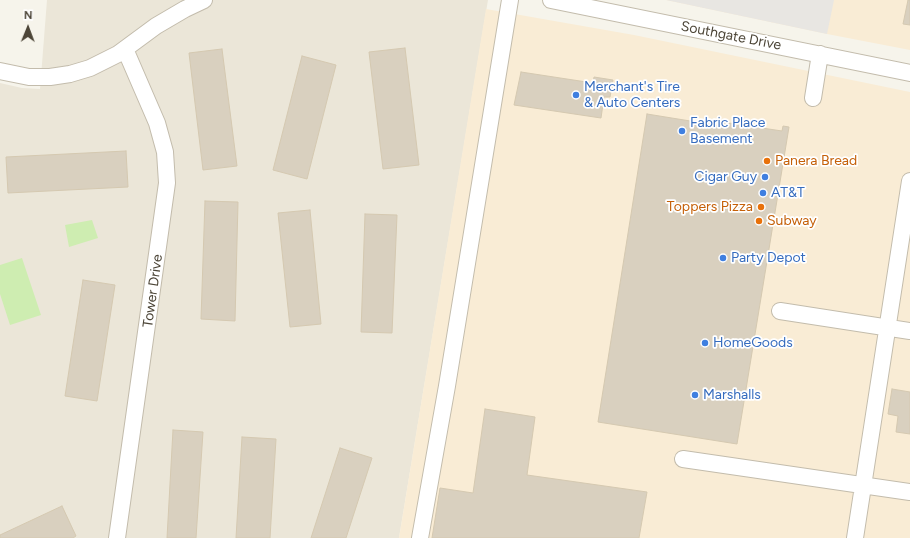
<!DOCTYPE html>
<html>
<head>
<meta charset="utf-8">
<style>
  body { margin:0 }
  #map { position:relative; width:910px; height:538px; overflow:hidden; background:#f6f4eb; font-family:Figtree,sans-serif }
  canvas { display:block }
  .north { position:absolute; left:8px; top:8px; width:40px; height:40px; -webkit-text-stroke:3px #fff; paint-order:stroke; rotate:1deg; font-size:11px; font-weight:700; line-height:16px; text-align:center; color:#4c4537 }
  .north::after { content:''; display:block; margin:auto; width:14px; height:18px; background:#4c4537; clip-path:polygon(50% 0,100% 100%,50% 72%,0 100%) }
</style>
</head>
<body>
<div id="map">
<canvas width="910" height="538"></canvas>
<div class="north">N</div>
</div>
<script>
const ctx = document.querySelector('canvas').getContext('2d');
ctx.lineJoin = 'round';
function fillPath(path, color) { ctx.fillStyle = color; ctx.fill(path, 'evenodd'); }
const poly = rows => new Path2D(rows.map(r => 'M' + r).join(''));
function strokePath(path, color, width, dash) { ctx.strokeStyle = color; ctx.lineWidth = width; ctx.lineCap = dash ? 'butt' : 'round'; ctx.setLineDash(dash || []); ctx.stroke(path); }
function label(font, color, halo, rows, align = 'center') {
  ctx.font = font + ' Figtree,sans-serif'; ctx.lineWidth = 3.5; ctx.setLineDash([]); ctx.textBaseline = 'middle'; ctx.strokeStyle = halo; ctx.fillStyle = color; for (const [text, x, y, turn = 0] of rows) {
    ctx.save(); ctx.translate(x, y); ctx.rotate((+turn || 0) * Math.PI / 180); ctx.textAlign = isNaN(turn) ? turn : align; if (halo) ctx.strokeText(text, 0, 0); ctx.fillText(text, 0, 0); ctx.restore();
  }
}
fillPath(poly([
  [47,0,488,0,399,538,0,538,0,83,22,88,40,89]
]), '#ebe6d8');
fillPath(poly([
  [666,0,910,0,910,50,827,34],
  [486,9,634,35,910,92,910,538,399,538]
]), '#f9ecd5');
fillPath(poly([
  [92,220,98,238,69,247,65,225],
  [22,258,41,315,10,325,0,294,0,265]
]), '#ceedb1');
fillPath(poly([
  [666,0,834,0,827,34]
]), '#e8e6e2');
const building = poly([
  [908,0,910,0,910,25,903,24,908,0],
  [405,48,419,165,383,169,369,52,405,48],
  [222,49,237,166,203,170,189,53,222,49],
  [302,56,336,65,307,179,273,170,302,56],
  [521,72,593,83,594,77,613,80,610,97,604,97,601,118,514,105,521,72],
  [647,114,721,126,722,122,782,131,783,126,789,127,737,444,598,422,647,114],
  [126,151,128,187,8,193,6,157,126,151],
  [205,201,238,202,235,321,201,319,205,201],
  [310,210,321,324,290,327,278,213,310,210],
  [365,214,397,215,392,333,361,332,365,214],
  [83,280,115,285,97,401,65,396,83,280],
  [892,389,910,392,910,434,896,432,898,416,888,414,892,389],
  [485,409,535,417,527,475,647,492,639,538,432,538,440,488,473,493,485,409],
  [173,430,203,432,196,538,167,538,173,430],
  [242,437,276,439,270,538,236,538,242,437],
  [340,448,372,458,346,538,311,538,340,448],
  [62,506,76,536,73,538,0,538,0,535,62,506]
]);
fillPath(building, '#d9d0bf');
strokePath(building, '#d5c9b1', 1);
const minor = poly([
  [551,0,910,73],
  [0,71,29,77,50,77,70,74,90,68,118,54,156,26,185,9,204,0],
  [813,98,820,54],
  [780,311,910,331],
  [683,459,910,492],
  [117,538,167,183,165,152,157,123,125,49],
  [420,538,447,386,510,0],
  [855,538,910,181]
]);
strokePath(minor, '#c3bcac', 18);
strokePath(minor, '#fff', 16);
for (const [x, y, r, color] of [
  [576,95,4,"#3f7fe0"],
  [682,131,4,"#3f7fe0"],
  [767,161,4,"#e8710a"],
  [765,177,4,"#3f7fe0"],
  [763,193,4,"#3f7fe0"],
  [761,207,4,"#e8710a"],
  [759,221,4,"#e8710a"],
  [723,258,4,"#3f7fe0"],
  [705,343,4,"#3f7fe0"],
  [695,395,4,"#3f7fe0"]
]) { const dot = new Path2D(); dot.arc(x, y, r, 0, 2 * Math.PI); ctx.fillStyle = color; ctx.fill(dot); strokePath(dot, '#fff', 1.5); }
label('14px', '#4c4537', '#fff', [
  ["Southgate Drive",731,36,11],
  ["Tower Drive",153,291,-82]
]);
label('14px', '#366cbe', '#fff', [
  ["Merchant's Tire",584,87],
  ["& Auto Centers",584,103],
  ["Fabric Place",690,123],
  ["Basement",690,139],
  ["Cigar Guy",757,177,"right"],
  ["AT&T",771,193],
  ["Party Depot",731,258],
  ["HomeGoods",713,343],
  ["Marshalls",703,395]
], 'left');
label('14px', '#c56008', '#fff', [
  ["Panera Bread",775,161],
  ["Toppers Pizza",753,207,"right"],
  ["Subway",767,221]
], 'left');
</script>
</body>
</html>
